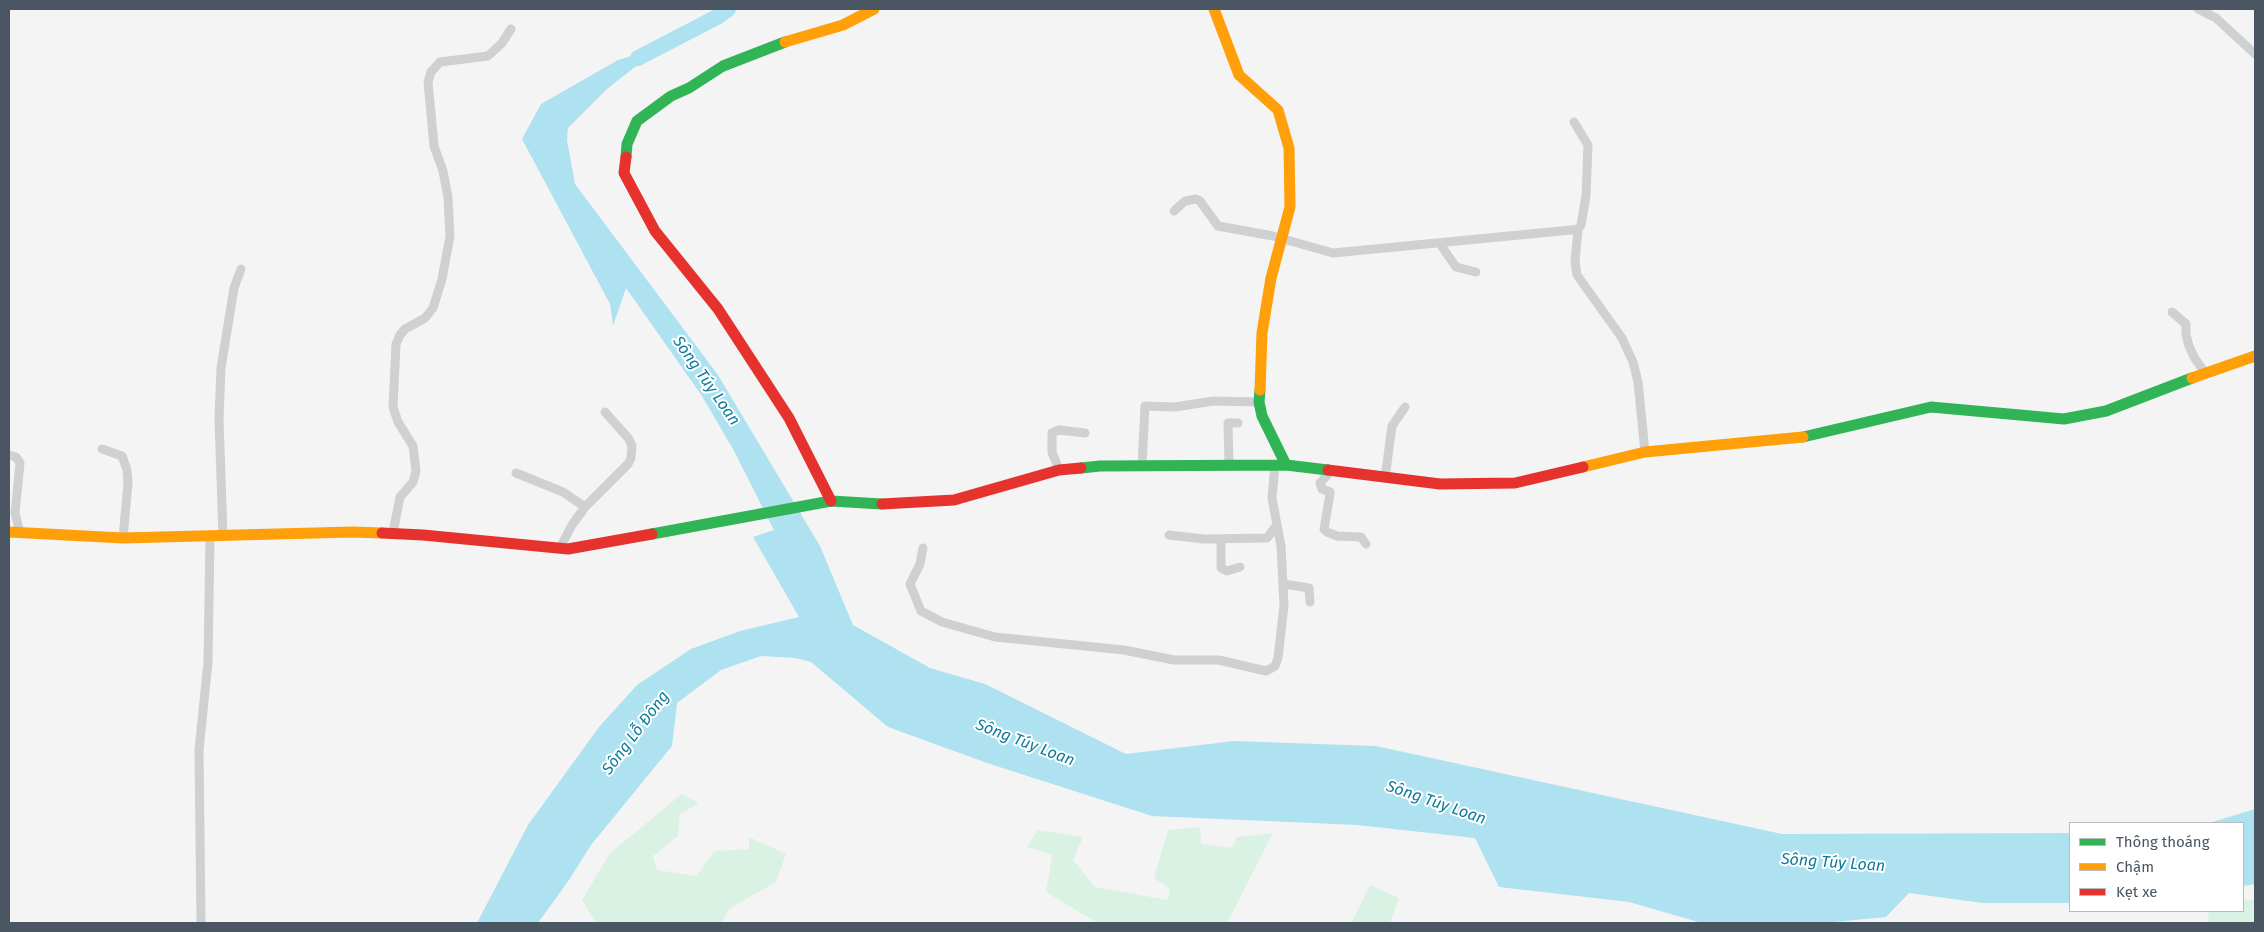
<!DOCTYPE html>
<html>
<head>
<meta charset="utf-8">
<style>
  body { margin:0 }
  #map { position:relative; width:2264px; height:932px; overflow:hidden; background:#f4f4f4; font-family:"Fira Sans",sans-serif }
  canvas { display:block }
  .frame { position:absolute; inset:0; border:10px solid #4a5661; pointer-events:none }
  .legend { position:absolute; left:2069px; top:822px; width:175px; height:90px; box-sizing:border-box; background:#fff; border:1px solid #b7bbc0; margin:0; padding:6px 9px; list-style:none; font-size:15px; color:#4a5661 }
  .legend li { display:flex; align-items:center; gap:10px; height:25px }
  .legend b { width:25px; border:1px solid #b7bbc0 }
</style>
</head>
<body>
<div id="map">
<canvas width="2264" height="932"></canvas>
<div class="frame"></div>
<ul class="legend">
<li><b style="height:6px;background:#30b455"></b>Thông thoáng</li>
<li><b style="height:6px;background:#ff9f0a"></b>Chậm</li>
<li><b style="height:6px;background:#e5322d"></b>Kẹt xe</li>
</ul>
</div>
<script>
const ctx = document.querySelector('canvas').getContext('2d');
ctx.lineJoin = 'round';
function fillPath(path, color) { ctx.fillStyle = color; ctx.fill(path, 'evenodd'); }
const poly = rows => new Path2D(rows.map(r => 'M' + r).join(''));
function strokePath(path, color, width, dash) { ctx.strokeStyle = color; ctx.lineWidth = width; ctx.lineCap = dash ? 'butt' : 'round'; ctx.setLineDash(dash || []); ctx.stroke(path); }
function label(font, color, halo, rows, align = 'center') {
  ctx.font = font + ' "Fira Sans",sans-serif'; ctx.lineWidth = 4; ctx.setLineDash([]); ctx.textBaseline = 'middle'; ctx.strokeStyle = halo; ctx.fillStyle = color; for (const [text, x, y, turn = 0] of rows) {
    ctx.save(); ctx.translate(x, y); ctx.rotate((+turn || 0) * Math.PI / 180); ctx.textAlign = isNaN(turn) ? turn : align; if (halo) ctx.strokeText(text, 0, 0); ctx.fillText(text, 0, 0); ctx.restore();
  }
}
fillPath(poly([
  [682,794,699,803,680,814,678,836,653,856,657,870,697,876,714,851,749,849,749,837,786,854,776,882,729,909,721,923,596,923,582,900,610,853],
  [1200,827,1201,844,1232,848,1237,837,1273,833,1228,921,1231,923,1098,923,1046,892,1052,855,1027,847,1038,830,1083,837,1073,860,1095,887,1168,900,1170,889,1154,878,1168,830],
  [1370,885,1399,898,1390,923,1352,922],
  [2255,899,2255,923,2209,923,2208,911,2243,911,2243,901]
]), '#d9f2e3');
fillPath(poly([
  [659,48,607,89,568,128,567,140,575,184,718,375,820,546,853,625,930,668,985,684,1126,754,1234,741,1376,746,1782,834,2070,833,2070,903,1983,903,1909,893,1886,917,1823,923,1702,923,1629,902,1499,887,1475,838,1357,825,1152,816,987,763,888,727,811,662,795,658,761,656,721,670,677,703,672,746,591,845,569,880,538,923,477,923,528,825,599,727,637,685,691,649,740,631,799,617,753,537,774,530,734,451,702,396,626,288,613,326,610,304,522,139,541,104,618,60],
  [2255,809,2255,884,2243,886,2243,823,2209,823]
]), '#aee2f0');
strokePath(poly([
  [638,58,717,17,728,9]
]), '#aee2f0', 16);
strokePath(poly([
  [2198,9,2216,18,2255,54],
  [1174,211,1185,201,1196,199,1200,201,1218,226,1273,236,1333,253,1571,230,1578,229,1581,225,1586,196,1588,145,1574,122],
  [1578,229,1575,262,1577,275,1622,338,1633,362,1638,382,1645,452],
  [1440,244,1456,267,1476,272],
  [2172,312,2186,324,2186,335,2189,346,2194,357,2205,373],
  [102,449,122,456,127,470,128,483,123,538],
  [9,455,16,457,20,463,15,513,20,533],
  [1142,466,1145,406,1175,407,1213,401,1259,402],
  [1229,466,1228,423,1238,423],
  [1059,470,1052,452,1052,433,1059,430,1085,433],
  [1331,471,1320,483,1322,489,1330,492,1330,494,1324,529,1327,532,1337,536,1361,537,1366,544],
  [516,473,563,492,585,507],
  [1385,478,1392,426,1405,407],
  [393,533,400,497,413,482,416,471,413,446,398,422,393,407,396,344,400,335,405,329,425,318,433,308,442,279,450,236,448,197,443,171,434,146,428,82,431,72,440,62,488,56,502,43,511,29],
  [1169,535,1204,539,1267,538,1276,526],
  [223,536,219,419,221,368,234,288,241,269],
  [1221,539,1221,568,1227,571,1240,567],
  [560,548,572,525,585,507,628,464,631,458,632,446,629,439,605,412],
  [923,548,920,564,910,584,921,611,942,622,995,637,1124,650,1174,660,1219,660,1266,671,1275,666,1278,658,1284,605,1281,546,1272,498,1275,465],
  [1284,584,1309,588,1310,602],
  [201,923,199,750,208,662,210,537]
]), '#ced0d2', 9);
strokePath(poly([
  [626,157,627,144,637,121,671,96,689,88,723,66,785,42],
  [1260,390,1259,402,1262,416,1286,465],
  [1803,437,1931,407,2064,419,2106,411,2192,378],
  [1081,468,1100,466,1286,465,1328,470],
  [652,534,831,501,882,504]
]), '#30b455', 11);
strokePath(poly([
  [1214,9,1239,75,1278,110,1289,148,1290,207,1271,278,1262,333,1260,390],
  [785,42,843,25,874,9],
  [2192,378,2255,356],
  [1583,467,1645,452,1803,437],
  [9,532,123,538,353,532,382,533]
]), '#ff9f0a', 11);
strokePath(poly([
  [626,157,624,173,655,231,718,309,789,418,831,501],
  [1328,470,1440,484,1515,483,1583,467],
  [882,504,954,500,1059,470,1081,468],
  [382,533,423,535,568,549,652,534]
]), '#e5322d', 11);
label('italic 16px', '#0c7c9b', '#fff', [
  ["Sông Túy Loan",706,381,55],
  ["Sông Lỗ Đông",636,733,-53],
  ["Sông Túy Loan",1025,743,21],
  ["Sông Túy Loan",1436,803,19],
  ["Sông Túy Loan",1833,863,4]
]);
</script>
</body>
</html>
